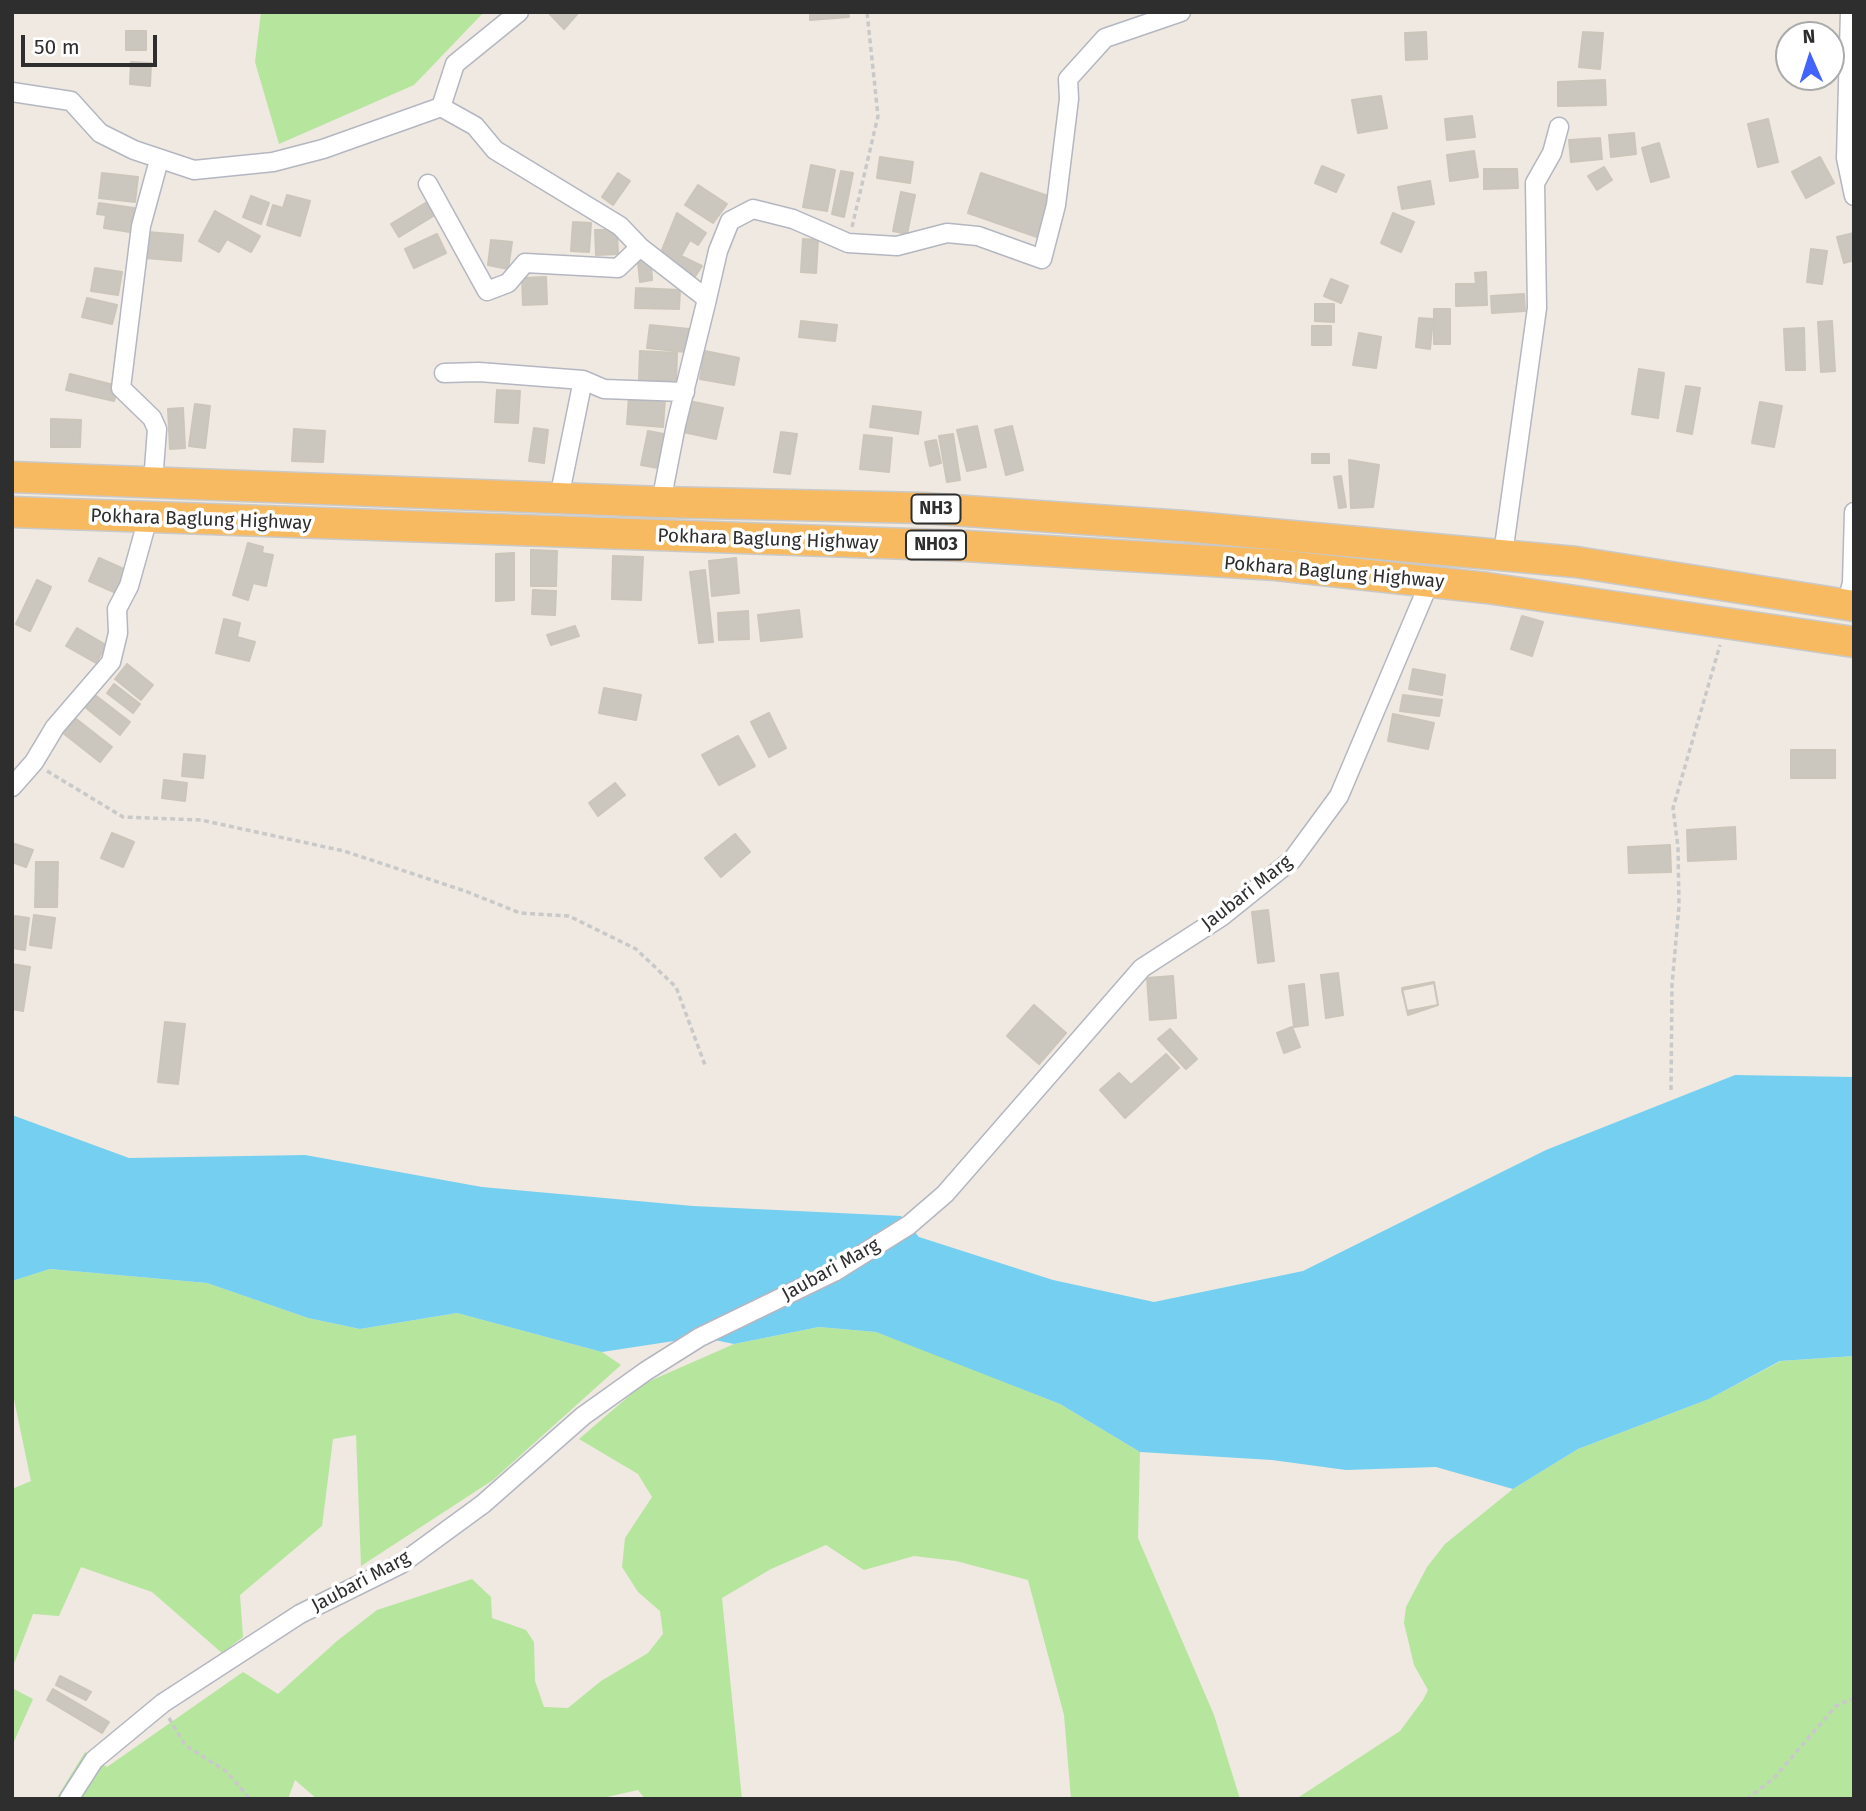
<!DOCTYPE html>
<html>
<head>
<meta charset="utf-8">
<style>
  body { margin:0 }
  #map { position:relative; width:1866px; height:1811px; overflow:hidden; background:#efe9e1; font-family:"Fira Sans",sans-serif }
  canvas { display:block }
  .frame { position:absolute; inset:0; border:14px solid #2e2e2e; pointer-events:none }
  .north { position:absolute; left:1775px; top:21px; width:70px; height:70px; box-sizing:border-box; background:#fff; border:2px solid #ababab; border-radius:50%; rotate:357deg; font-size:19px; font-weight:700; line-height:28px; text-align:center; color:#2e2e2e }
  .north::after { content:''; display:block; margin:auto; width:24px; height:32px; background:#4264fb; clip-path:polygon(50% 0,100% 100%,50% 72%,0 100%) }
  .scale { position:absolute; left:21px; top:35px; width:136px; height:32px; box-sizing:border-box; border:4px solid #2e2e2e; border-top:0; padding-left:9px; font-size:21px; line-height:24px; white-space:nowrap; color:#2e2e2e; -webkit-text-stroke:5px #fff; paint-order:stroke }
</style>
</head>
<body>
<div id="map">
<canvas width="1866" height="1811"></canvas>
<div class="frame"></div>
<div class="north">N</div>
<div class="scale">50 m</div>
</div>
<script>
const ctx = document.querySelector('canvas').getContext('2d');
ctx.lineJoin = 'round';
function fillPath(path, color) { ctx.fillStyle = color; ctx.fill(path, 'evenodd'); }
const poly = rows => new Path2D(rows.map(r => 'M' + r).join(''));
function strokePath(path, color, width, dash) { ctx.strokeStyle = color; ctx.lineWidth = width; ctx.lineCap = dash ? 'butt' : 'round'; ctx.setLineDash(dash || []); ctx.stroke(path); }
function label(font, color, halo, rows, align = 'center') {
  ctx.font = font + ' "Fira Sans",sans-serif'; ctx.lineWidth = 7; ctx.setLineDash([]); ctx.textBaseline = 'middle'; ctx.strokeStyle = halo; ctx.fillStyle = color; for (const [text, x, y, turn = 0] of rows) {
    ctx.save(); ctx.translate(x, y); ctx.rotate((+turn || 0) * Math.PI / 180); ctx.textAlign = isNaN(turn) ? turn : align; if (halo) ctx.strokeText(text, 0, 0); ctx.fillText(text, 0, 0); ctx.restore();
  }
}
fillPath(poly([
  [261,12,484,12,414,85,279,144,255,62],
  [50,1269,207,1283,308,1318,360,1329,457,1313,602,1352,621,1365,493,1480,361,1566,356,1435,333,1439,322,1526,240,1595,243,1637,222,1653,152,1592,81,1567,59,1616,33,1614,12,1669,12,1489,31,1481,12,1390,12,1281],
  [819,1327,876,1332,932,1353,1060,1404,1140,1452,1138,1538,1214,1715,1240,1799,1071,1799,1064,1715,1028,1580,956,1561,914,1556,864,1570,826,1545,771,1569,722,1598,742,1799,645,1799,638,1790,598,1799,317,1799,295,1780,288,1799,56,1799,85,1752,107,1767,243,1672,278,1694,337,1641,377,1610,472,1579,491,1597,492,1618,526,1630,534,1642,535,1681,544,1707,568,1708,601,1681,648,1653,663,1634,660,1611,638,1592,622,1567,625,1538,652,1497,638,1474,579,1439,643,1384,734,1344],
  [1854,1356,1854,1799,1296,1799,1400,1731,1423,1700,1428,1690,1414,1665,1404,1623,1406,1607,1427,1567,1445,1544,1513,1489,1578,1449,1709,1399,1781,1361],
  [12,1688,33,1699,12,1746]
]), '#b6e59e');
fillPath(poly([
  [1735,1075,1854,1077,1854,1356,1780,1361,1709,1399,1578,1449,1513,1489,1436,1467,1346,1470,1272,1460,1140,1452,1060,1404,876,1332,819,1327,734,1344,700,1337,602,1352,457,1313,360,1329,308,1318,207,1283,50,1269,12,1281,12,1115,129,1158,305,1155,482,1187,693,1206,901,1216,919,1237,1053,1280,1154,1302,1303,1271,1546,1150]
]), '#75cff0');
const building = poly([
  [548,12,579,12,564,29,548,12],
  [810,12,848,12,849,17,810,20,810,12],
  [126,31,146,31,146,50,126,50,126,31],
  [1426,32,1427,59,1406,60,1405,33,1426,32],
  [1583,32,1603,33,1600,69,1579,67,1583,32],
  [131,62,151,63,150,86,130,84,131,62],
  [1605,80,1606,105,1558,106,1558,82,1605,80],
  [1381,96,1387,128,1358,133,1352,100,1381,96],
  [1472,116,1475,137,1447,140,1445,119,1472,116],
  [1768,119,1778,162,1758,167,1748,124,1768,119],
  [1634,133,1636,154,1611,157,1609,135,1634,133],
  [1600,138,1602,159,1571,162,1569,140,1600,138],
  [1659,143,1669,177,1651,182,1642,148,1659,143],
  [1474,151,1478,177,1450,181,1447,155,1474,151],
  [880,157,913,162,910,183,877,178,880,157],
  [1820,157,1834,183,1806,198,1792,172,1820,157],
  [811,165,835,170,827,211,803,207,811,165],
  [1322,166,1344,175,1336,192,1315,183,1322,166],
  [1604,167,1612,180,1597,190,1588,176,1604,167],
  [1484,169,1517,169,1518,188,1484,189,1484,169],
  [841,171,853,173,844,217,832,214,841,171],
  [102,173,138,177,135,202,99,198,102,173],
  [618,173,630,181,613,205,602,197,618,173],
  [981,173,1051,197,1037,237,968,213,981,173],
  [1430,181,1434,204,1402,209,1398,187,1430,181],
  [698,185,727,204,713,223,685,205,698,185],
  [901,192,915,195,907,234,893,231,901,192],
  [287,195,310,201,300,236,267,225,273,205,283,208,287,195],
  [251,196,269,203,261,224,243,217,251,196],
  [427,202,435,215,399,237,391,224,427,202],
  [99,203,134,208,130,232,104,228,106,215,97,214,99,203],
  [215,211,260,236,251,252,227,239,219,252,199,241,215,211],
  [677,213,706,233,698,245,690,240,681,256,702,266,694,278,660,255,677,213],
  [1393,213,1414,222,1401,252,1381,243,1393,213],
  [573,222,591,223,589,252,571,251,573,222],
  [595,230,617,230,618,254,596,255,595,230],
  [148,232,183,235,181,261,146,258,148,232],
  [1854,233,1854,260,1844,263,1837,237,1854,233],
  [437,234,446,253,414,268,405,249,437,234],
  [803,239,818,240,816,273,801,272,803,239],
  [491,240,512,242,508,269,488,265,491,240],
  [1811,249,1827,251,1822,284,1807,282,1811,249],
  [651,260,652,280,640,282,638,262,651,260],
  [95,268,122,272,118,295,91,291,95,268],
  [1486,272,1487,305,1456,306,1456,284,1476,284,1475,273,1486,272],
  [546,277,547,304,523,305,522,278,546,277],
  [1331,279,1348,286,1341,303,1324,296,1331,279],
  [636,288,680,290,679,309,635,308,636,288],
  [1524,294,1525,311,1492,313,1491,296,1524,294],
  [87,298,117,305,112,324,82,317,87,298],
  [1315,304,1334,304,1334,322,1315,321,1315,304],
  [1434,309,1450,309,1450,344,1434,344,1434,309],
  [1419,318,1433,319,1430,349,1416,347,1419,318],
  [801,321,837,325,835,341,799,337,801,321],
  [1832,321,1835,371,1821,372,1818,322,1832,321],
  [650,325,689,329,686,352,647,348,650,325],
  [1312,326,1331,326,1331,345,1312,345,1312,326],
  [1804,328,1805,370,1786,370,1784,329,1804,328],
  [1359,333,1381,337,1376,368,1353,365,1359,333],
  [640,351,677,353,676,382,639,380,640,351],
  [705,351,739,358,734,385,700,379,705,351],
  [1639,369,1664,373,1658,418,1632,414,1639,369],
  [70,374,118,386,114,401,66,390,70,374],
  [1686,386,1700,388,1692,434,1677,431,1686,386],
  [497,390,520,391,518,423,495,422,497,390],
  [629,396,665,399,663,427,627,424,629,396],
  [689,401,723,408,716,439,683,432,689,401],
  [1760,402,1782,406,1774,447,1752,443,1760,402],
  [195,404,210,406,205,448,189,446,195,404],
  [873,406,921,412,918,434,870,427,873,406],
  [183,408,185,448,170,449,168,409,183,408],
  [51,419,81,420,80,447,51,447,51,419],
  [977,426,986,467,967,471,957,430,977,426],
  [1012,426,1023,470,1006,475,995,430,1012,426],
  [534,428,548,430,544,463,529,461,534,428],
  [294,429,325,431,323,462,292,461,294,429],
  [648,431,664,434,658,468,641,465,648,431],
  [781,432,797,434,790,474,774,472,781,432],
  [953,434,960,480,947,482,939,436,953,434],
  [864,435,892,438,889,472,860,469,864,435],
  [936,440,941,463,930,466,925,442,936,440],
  [1312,454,1329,454,1329,463,1312,463,1312,454],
  [1349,460,1379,465,1373,507,1351,508,1349,460],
  [1341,476,1346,507,1339,508,1334,477,1341,476],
  [248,543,263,547,262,553,273,555,266,586,253,583,248,600,233,595,248,543],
  [531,550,557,551,556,586,531,586,531,550],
  [514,553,514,600,496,601,496,554,514,553],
  [613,556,643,557,641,600,612,599,613,556],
  [99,558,126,570,116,593,89,581,99,558],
  [736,558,739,593,712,596,709,561,736,558],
  [705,570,713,642,699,643,690,572,705,570],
  [37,580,51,587,30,631,16,624,37,580],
  [533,590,556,591,555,615,532,614,533,590],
  [799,610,802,637,761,641,758,615,799,610],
  [748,611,749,639,719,640,718,613,748,611],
  [1522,616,1543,622,1532,656,1511,649,1522,616],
  [224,619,240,623,237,637,255,642,249,661,216,653,224,619],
  [575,626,579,636,551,645,547,635,575,626],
  [77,628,106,645,96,663,66,646,77,628],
  [127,664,153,685,141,700,115,679,127,664],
  [1413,669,1445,675,1442,695,1409,689,1413,669],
  [114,684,140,704,133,713,107,693,114,684],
  [604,688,641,695,636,720,599,713,604,688],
  [95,695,130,722,120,735,85,707,95,695],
  [1403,695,1442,700,1439,716,1400,711,1403,695],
  [769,713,786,748,769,757,751,722,769,713],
  [1393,714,1434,723,1428,749,1388,741,1393,714],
  [75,718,112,747,100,762,63,733,75,718],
  [738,736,755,766,719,785,702,755,738,736],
  [1791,750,1835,750,1835,778,1791,778,1791,750],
  [184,754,205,756,203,778,182,776,184,754],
  [164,780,187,783,185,801,162,798,164,780],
  [615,783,625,795,598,816,589,803,615,783],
  [1735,827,1736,859,1688,861,1687,830,1735,827],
  [112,833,134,842,123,867,101,858,112,833],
  [735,834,750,852,721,877,705,858,735,834],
  [12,843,33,850,26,867,12,862,12,843],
  [1670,845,1671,872,1629,873,1628,847,1670,845],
  [36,862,58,862,57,907,35,907,36,862],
  [1268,910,1274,961,1258,963,1252,912,1268,910],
  [34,915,55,918,51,948,30,945,34,915],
  [15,916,29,918,25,950,12,948,15,916],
  [12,964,30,967,23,1011,12,1009,12,964],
  [1338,973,1343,1015,1326,1018,1321,975,1338,973],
  [1173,976,1176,1018,1150,1020,1147,978,1173,976],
  [1434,982,1438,1005,1407,1011,1402,988,1434,982],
  [1434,983,1438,1005,1408,1015,1402,990,1434,983],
  [1304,984,1308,1025,1294,1027,1289,986,1304,984],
  [1034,1005,1066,1033,1039,1064,1007,1036,1034,1005],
  [165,1022,185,1024,178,1084,158,1082,165,1022],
  [1292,1027,1300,1047,1284,1053,1277,1033,1292,1027],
  [1170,1029,1197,1059,1186,1069,1158,1039,1170,1029],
  [1166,1054,1179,1068,1125,1118,1100,1090,1119,1073,1131,1085,1166,1054],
  [60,1676,91,1692,86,1700,56,1685,60,1676],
  [53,1689,109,1722,102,1733,47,1700,53,1689]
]);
fillPath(building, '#cbc7bf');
strokePath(building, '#cbc5ba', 2);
const minor = poly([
  [1850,12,1846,158,1854,196],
  [12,92,71,101,100,133,134,150,194,170,273,162,323,149,441,107,475,126,495,150,620,226,640,247],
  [441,107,455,64,519,12],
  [428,184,487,291,508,283,525,263,618,268,640,247,707,299,676,425,661,502],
  [707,299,718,251,730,221,753,209,793,219,848,243,897,246,947,233,978,236,1042,259,1056,205,1069,99,1068,79,1105,38,1181,12],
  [444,373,479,372,583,380,559,498],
  [583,380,604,389,685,392],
  [153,482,157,429,152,418,121,388,141,226,159,160],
  [1503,554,1537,308,1535,183,1552,153,1559,127],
  [1846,605,1852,583,1854,512],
  [12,787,34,762,55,727,111,662,118,633,117,609,129,586,148,518],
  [69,1799,94,1760,163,1703,300,1614,401,1564,483,1504,583,1416,646,1371,700,1337,834,1272,909,1225,945,1194,1142,968,1221,917,1292,860,1339,796,1430,581]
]);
const trunk = poly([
  [12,477,661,502,923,508,1183,526,1576,562,1854,606],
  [12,512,966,546,1276,565,1487,588,1854,642]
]);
strokePath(minor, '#b4b7c1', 21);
strokePath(trunk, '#c9c9c9', 33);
strokePath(poly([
  [852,227,878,116,867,12],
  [47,771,123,817,201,820,344,851,465,891,520,913,569,916,636,949,676,987,705,1065],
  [1671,1090,1672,985,1679,906,1678,847,1673,808,1720,645],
  [169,1718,185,1745,227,1772,250,1799],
  [1747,1799,1773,1779,1836,1706,1854,1698]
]), '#c9c9c9', 3.5, [5, 3.5]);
strokePath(minor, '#fff', 18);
strokePath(trunk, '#f8ba60', 30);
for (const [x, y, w] of [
  [936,509,49],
  [936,545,60]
]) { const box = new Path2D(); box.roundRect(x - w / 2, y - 14.5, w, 29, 5); ctx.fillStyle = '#fff'; ctx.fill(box); strokePath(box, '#2e2e2e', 2); }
label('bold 18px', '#2e2e2e', null, [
  ["NH3",936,509],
  ["NH03",936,545]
]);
label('19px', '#2e2e2e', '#fff', [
  ["Pokhara Baglung Highway",201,520,2],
  ["Pokhara Baglung Highway",768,540,2],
  ["Pokhara Baglung Highway",1334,573,5],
  ["Jaubari Marg",1247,893,-38],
  ["Jaubari Marg",831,1270,-29],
  ["Jaubari Marg",361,1582,-28]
]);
</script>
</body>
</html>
